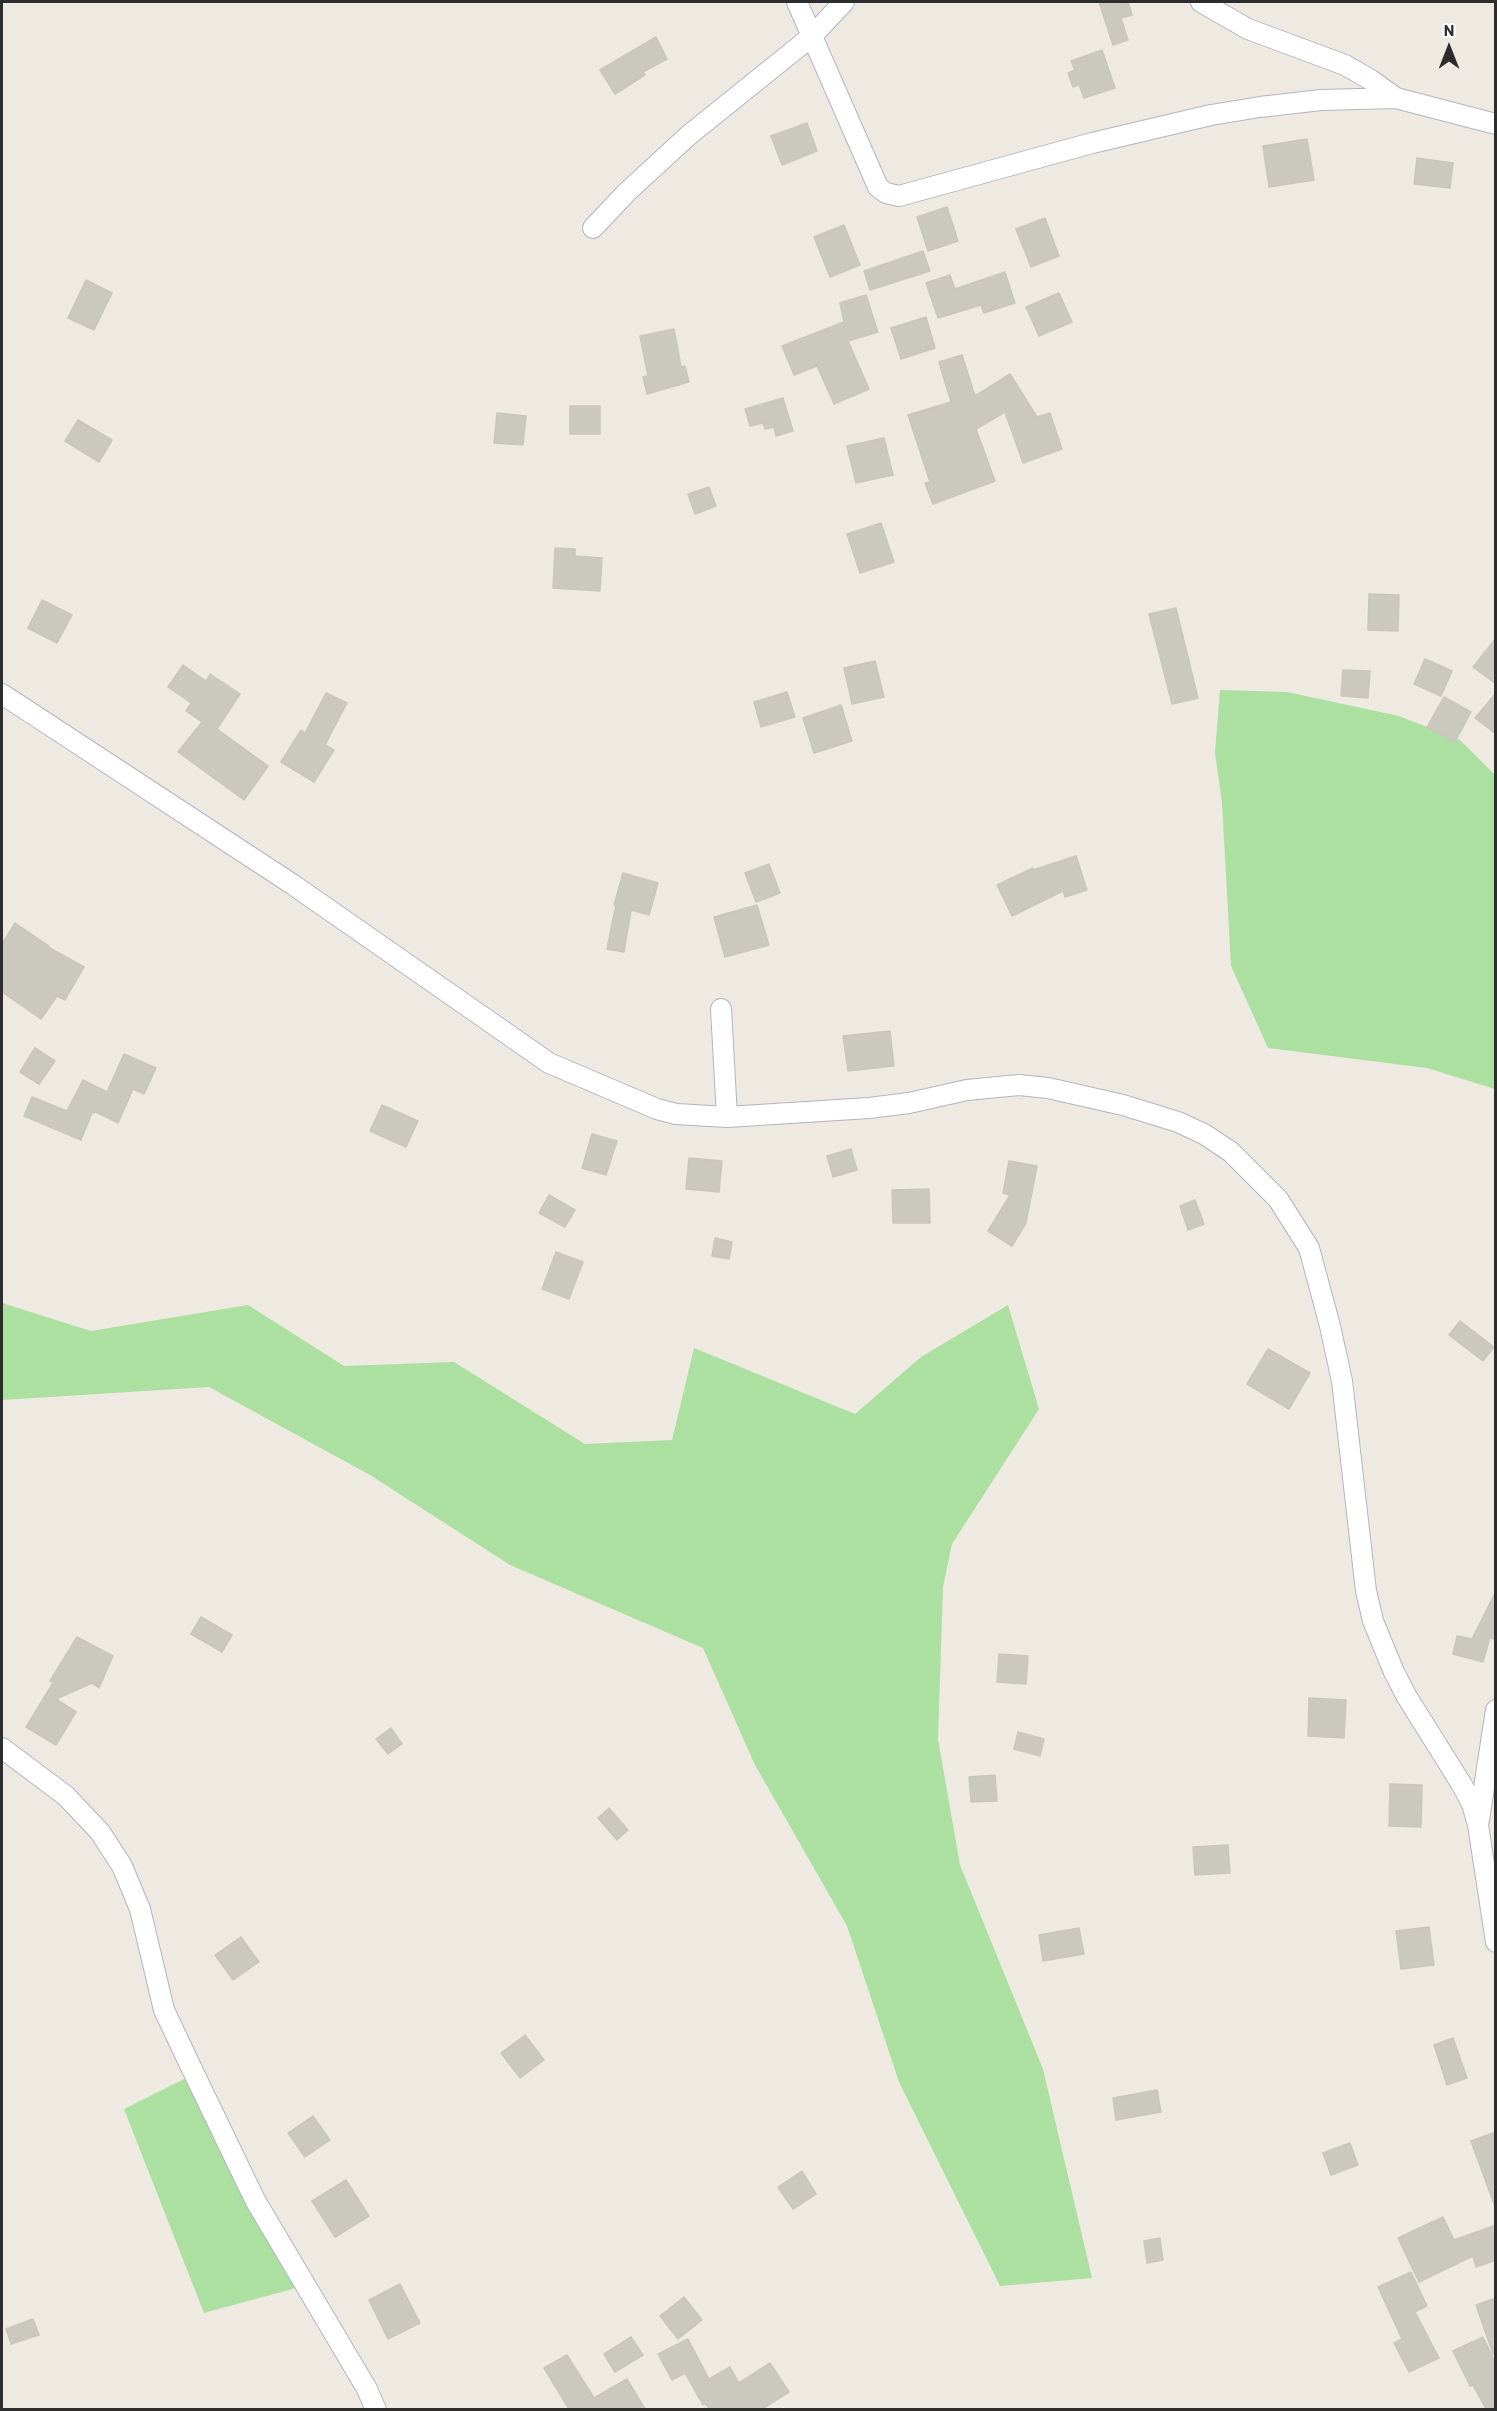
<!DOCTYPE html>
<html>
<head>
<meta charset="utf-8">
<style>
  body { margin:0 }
  #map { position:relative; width:1497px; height:2411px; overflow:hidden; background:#eeeae1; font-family:Barlow,sans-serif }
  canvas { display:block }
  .frame { position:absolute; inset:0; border:3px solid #2d2d2d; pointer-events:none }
  .north { position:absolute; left:1419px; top:18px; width:60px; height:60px; -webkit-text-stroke:4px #fff; paint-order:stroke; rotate:0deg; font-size:16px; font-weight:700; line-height:24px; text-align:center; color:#2d2d2d }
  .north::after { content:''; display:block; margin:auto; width:21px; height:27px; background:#2d2d2d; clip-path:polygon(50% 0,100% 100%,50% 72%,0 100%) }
</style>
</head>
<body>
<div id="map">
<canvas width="1497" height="2411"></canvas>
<div class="frame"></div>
<div class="north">N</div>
</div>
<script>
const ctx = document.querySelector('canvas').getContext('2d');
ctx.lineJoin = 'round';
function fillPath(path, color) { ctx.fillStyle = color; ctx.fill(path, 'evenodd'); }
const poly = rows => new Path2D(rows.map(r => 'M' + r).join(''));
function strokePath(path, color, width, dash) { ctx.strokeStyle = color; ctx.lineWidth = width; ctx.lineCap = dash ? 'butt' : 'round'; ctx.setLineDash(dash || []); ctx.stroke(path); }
fillPath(poly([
  [1220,690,1287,692,1399,716,1460,740,1495,775,1495,1089,1427,1068,1268,1048,1231,966,1222,803,1215,753],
  [2,1303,91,1331,248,1305,344,1366,454,1362,585,1444,672,1440,694,1348,855,1414,921,1357,1008,1305,1039,1409,952,1544,943,1587,938,1739,960,1865,1043,2069,1092,2278,1000,2286,899,2082,847,1926,755,1765,703,1648,510,1565,370,1475,209,1387,2,1400],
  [194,2074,307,2285,204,2313,124,2109]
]), '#abe0a1');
const building = poly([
  [1099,2,1128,2,1132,15,1121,18,1128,40,1113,45,1099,2],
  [656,37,667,59,643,72,645,75,615,94,600,70,656,37],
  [1102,50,1115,88,1084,98,1079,85,1073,87,1068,73,1075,70,1071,61,1102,50],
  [807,123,817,151,782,165,771,136,807,123],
  [1307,139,1314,180,1269,187,1263,146,1307,139],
  [1417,158,1453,163,1450,188,1414,184,1417,158],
  [947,207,958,241,928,251,917,217,947,207],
  [1045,218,1059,256,1031,267,1016,229,1045,218],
  [844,225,860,265,830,277,814,237,844,225],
  [923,251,930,271,870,290,864,271,923,251],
  [1005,272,1015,303,984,313,981,305,938,318,926,283,950,275,955,289,1005,272],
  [86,280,112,293,94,330,68,318,86,280],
  [1059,293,1072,322,1039,336,1026,307,1059,293],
  [866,295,878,332,848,341,869,389,834,404,817,366,794,375,782,346,844,322,840,303,866,295],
  [926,317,935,348,901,359,891,328,926,317],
  [674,329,681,367,685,366,689,382,647,394,643,377,648,376,640,336,674,329],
  [962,355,975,396,1010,374,1037,417,1050,413,1062,449,1023,463,1005,412,976,429,995,481,933,504,925,483,930,482,908,415,951,402,939,362,962,355],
  [783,398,793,431,776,436,774,427,765,429,763,423,750,426,745,409,783,398],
  [570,406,600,406,600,434,570,434,570,406],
  [497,413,526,416,523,445,494,443,497,413],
  [78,420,112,440,99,462,65,441,78,420],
  [884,438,893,475,856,483,847,446,884,438],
  [709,487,716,506,695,514,688,494,709,487],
  [881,523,894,562,860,573,847,534,881,523],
  [555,548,575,549,575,556,602,558,600,591,553,588,555,548],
  [1369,594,1399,595,1398,631,1368,630,1369,594],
  [42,600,72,615,57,643,28,628,42,600],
  [1176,608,1198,698,1172,704,1149,614,1176,608],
  [1496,638,1496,684,1473,667,1496,638],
  [1425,659,1452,671,1441,696,1414,684,1425,659],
  [875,661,884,697,852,704,844,668,875,661],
  [183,665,206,681,210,674,240,694,217,729,268,766,244,800,178,752,202,722,186,711,191,703,168,687,183,665],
  [1343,670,1370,671,1368,698,1341,696,1343,670],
  [787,692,795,717,761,727,754,702,787,692],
  [326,693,347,703,325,745,334,750,314,782,281,762,301,730,305,733,326,693],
  [1496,693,1496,734,1475,718,1496,693],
  [1444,697,1471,712,1455,742,1427,727,1444,697],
  [841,705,852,741,814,753,803,718,841,705],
  [1076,856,1087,890,1065,897,1063,891,1012,916,997,885,1033,868,1033,870,1076,856],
  [769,864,780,893,756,902,745,873,769,864],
  [623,873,658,883,649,915,631,910,624,952,607,949,616,905,614,905,623,873],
  [757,905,769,945,725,957,714,917,757,905],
  [15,923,49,946,48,947,84,967,65,1000,57,996,41,1019,2,992,2,944,15,923],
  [890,1031,894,1066,848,1071,843,1036,890,1031],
  [35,1048,55,1061,39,1084,20,1072,35,1048],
  [124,1054,156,1068,144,1094,133,1089,118,1123,96,1112,92,1113,81,1140,24,1116,32,1097,67,1111,83,1080,107,1092,124,1054],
  [382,1105,418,1121,406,1147,370,1131,382,1105],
  [592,1134,617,1141,606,1175,582,1168,592,1134],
  [851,1149,857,1170,833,1177,827,1156,851,1149],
  [689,1158,722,1161,719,1192,686,1189,689,1158],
  [1009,1161,1037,1166,1026,1223,1012,1246,988,1231,1010,1195,1003,1193,1009,1161],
  [929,1189,930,1223,893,1223,892,1190,929,1189],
  [549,1195,575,1210,565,1227,539,1213,549,1195],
  [1195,1200,1204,1224,1188,1230,1180,1206,1195,1200],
  [715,1238,732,1242,729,1259,712,1256,715,1238],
  [556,1252,583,1262,569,1299,542,1289,556,1252],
  [1460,1321,1494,1347,1483,1361,1449,1335,1460,1321],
  [1268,1349,1310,1373,1289,1409,1247,1384,1268,1349],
  [1496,1591,1496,1640,1490,1637,1483,1662,1453,1654,1457,1636,1472,1639,1496,1591],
  [201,1617,232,1635,222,1652,191,1634,201,1617],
  [77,1637,113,1656,99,1688,92,1683,56,1699,76,1712,56,1745,26,1727,53,1683,50,1681,77,1637],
  [999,1654,1028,1656,1026,1684,997,1682,999,1654],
  [1309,1698,1346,1700,1344,1738,1308,1736,1309,1698],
  [391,1728,402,1744,388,1754,376,1739,391,1728],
  [1018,1732,1044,1739,1040,1756,1014,1749,1018,1732],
  [995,1775,997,1801,971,1802,969,1777,995,1775],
  [1390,1784,1422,1785,1421,1827,1389,1826,1390,1784],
  [609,1808,628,1830,617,1840,598,1818,609,1808],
  [1228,1845,1230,1873,1195,1875,1193,1847,1228,1845],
  [1429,1927,1434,1965,1401,1969,1396,1931,1429,1927],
  [1079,1928,1084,1954,1043,1961,1039,1935,1079,1928],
  [241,1937,259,1962,233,1980,215,1955,241,1937],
  [525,2035,544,2060,520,2078,501,2053,525,2035],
  [1453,2038,1467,2078,1447,2085,1434,2045,1453,2038],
  [1157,2090,1161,2112,1116,2120,1113,2098,1157,2090],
  [313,2116,330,2140,305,2157,288,2133,313,2116],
  [1496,2132,1496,2203,1494,2204,1471,2141,1496,2132],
  [1350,2143,1358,2165,1331,2175,1323,2153,1350,2143],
  [802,2171,816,2194,793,2209,778,2187,802,2171],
  [346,2180,369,2216,335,2237,312,2201,346,2180],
  [1443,2217,1454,2240,1496,2225,1496,2260,1476,2267,1473,2256,1419,2282,1398,2238,1443,2217],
  [1160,2238,1163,2260,1147,2263,1144,2241,1160,2238],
  [1411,2272,1427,2306,1415,2312,1439,2358,1409,2372,1394,2343,1402,2339,1378,2287,1411,2272],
  [400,2284,420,2323,388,2339,369,2300,400,2284],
  [684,2297,702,2320,678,2339,660,2316,684,2297],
  [1496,2298,1496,2354,1493,2354,1476,2305,1496,2298],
  [33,2319,39,2335,11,2344,6,2329,33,2319],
  [631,2337,643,2355,615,2372,604,2354,631,2337],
  [1483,2337,1496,2364,1496,2409,1486,2409,1473,2385,1470,2386,1453,2351,1483,2337],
  [688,2339,709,2379,730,2367,739,2383,770,2363,789,2392,762,2409,709,2409,706,2404,703,2405,685,2373,672,2380,658,2354,688,2339],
  [567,2355,594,2398,627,2379,645,2409,569,2409,544,2368,567,2355]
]);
fillPath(building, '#cac8bf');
strokePath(building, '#c9c7ba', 1.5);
const street = poly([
  [797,2,878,187,886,193,899,196,1092,143,1211,115,1260,107,1321,100,1396,98,1496,124],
  [1201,2,1248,29,1345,65,1371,80,1396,98],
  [593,228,627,192,689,135,812,36,844,2],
  [2,694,292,884,549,1063,657,1109,676,1114,727,1117,869,1108,909,1103,967,1090,1019,1085,1048,1088,1123,1105,1178,1122,1204,1134,1231,1152,1278,1199,1309,1248,1330,1326,1342,1381,1366,1591,1373,1621,1394,1672,1407,1697,1462,1785,1472,1804,1478,1825,1496,1942],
  [721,1009,727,1117],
  [2,1748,66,1796,100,1832,122,1866,140,1909,164,2010,190,2065,255,2200,367,2389,376,2410],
  [1479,1820,1496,1710]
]);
strokePath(street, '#b4b4bf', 22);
strokePath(street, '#fff', 20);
</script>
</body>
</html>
